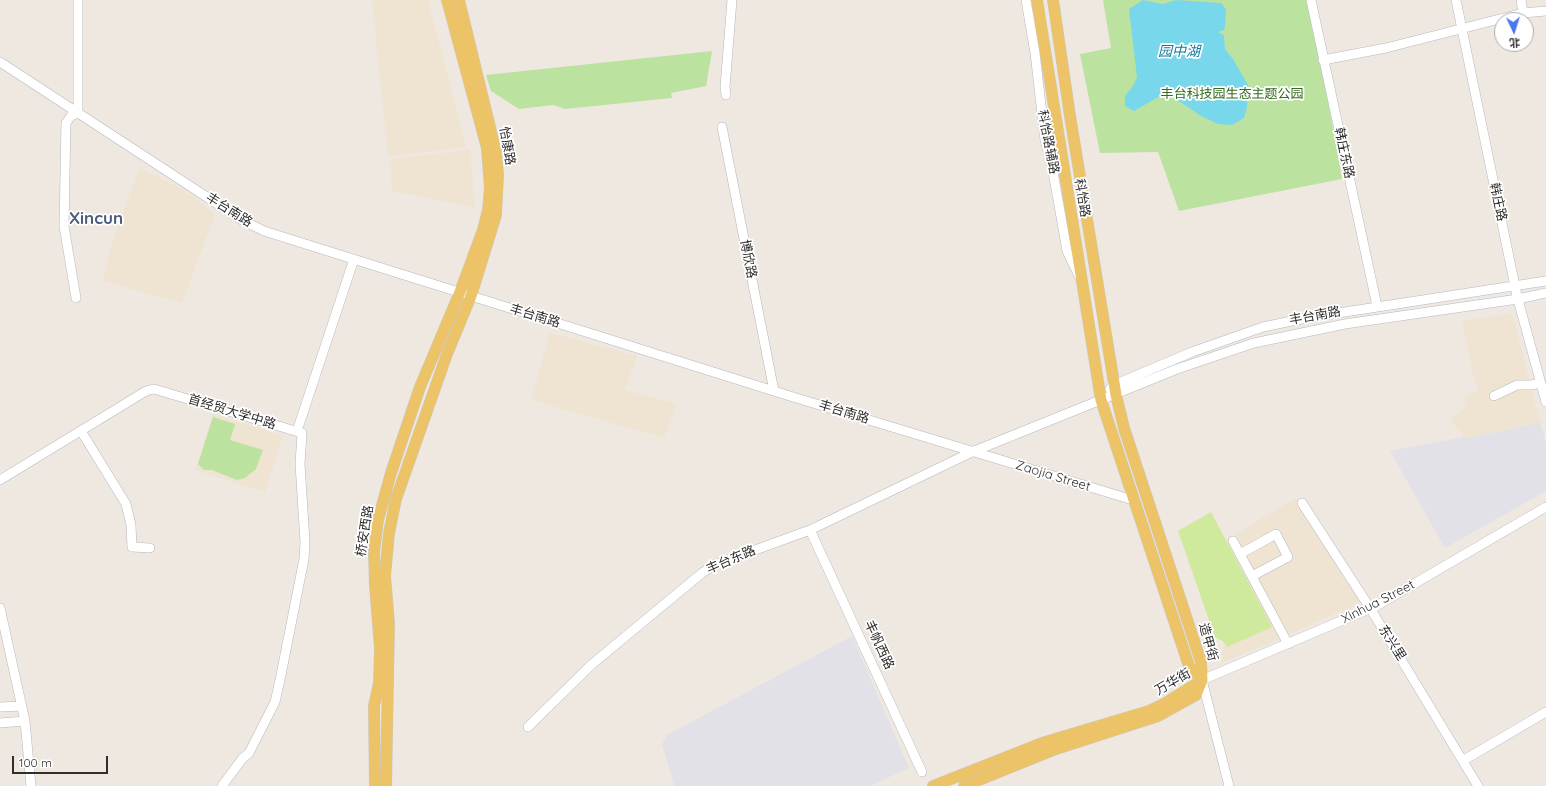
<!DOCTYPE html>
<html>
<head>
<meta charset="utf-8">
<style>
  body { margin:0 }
  #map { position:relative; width:1546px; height:786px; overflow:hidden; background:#eee8e1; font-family:Quicksand,"Noto Sans SC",sans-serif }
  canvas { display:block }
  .north { position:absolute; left:1494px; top:12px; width:40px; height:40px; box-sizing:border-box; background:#fff; border:1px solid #ababab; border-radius:50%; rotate:176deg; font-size:11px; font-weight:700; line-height:16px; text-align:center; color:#2e2e2e }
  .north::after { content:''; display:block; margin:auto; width:14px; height:18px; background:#4876f4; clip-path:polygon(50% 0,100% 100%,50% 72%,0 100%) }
  .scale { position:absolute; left:12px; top:756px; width:96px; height:18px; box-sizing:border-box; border:2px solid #2e2e2e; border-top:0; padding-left:5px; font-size:12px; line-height:14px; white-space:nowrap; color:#2e2e2e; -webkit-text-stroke:3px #fff; paint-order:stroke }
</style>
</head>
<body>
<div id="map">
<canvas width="1546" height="786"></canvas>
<div class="north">北</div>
<div class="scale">100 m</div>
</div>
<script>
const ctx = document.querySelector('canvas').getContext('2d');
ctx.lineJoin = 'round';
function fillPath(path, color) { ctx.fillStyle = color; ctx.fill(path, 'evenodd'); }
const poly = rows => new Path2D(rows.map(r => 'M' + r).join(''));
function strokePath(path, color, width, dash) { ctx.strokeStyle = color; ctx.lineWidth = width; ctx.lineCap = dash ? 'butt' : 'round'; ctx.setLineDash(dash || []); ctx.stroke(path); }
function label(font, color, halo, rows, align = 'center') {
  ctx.font = font + ' Quicksand,"Noto Sans SC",sans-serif'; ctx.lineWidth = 3.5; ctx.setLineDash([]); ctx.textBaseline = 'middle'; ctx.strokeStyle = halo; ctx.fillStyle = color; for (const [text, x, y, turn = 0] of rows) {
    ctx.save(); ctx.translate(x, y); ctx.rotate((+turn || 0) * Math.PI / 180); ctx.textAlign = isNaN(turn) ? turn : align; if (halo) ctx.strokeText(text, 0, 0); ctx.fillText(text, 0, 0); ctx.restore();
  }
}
fillPath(poly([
  [1540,422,1546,443,1546,491,1445,548,1390,451,1464,437,1468,438],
  [852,636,909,768,870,786,674,786,662,744,667,735]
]), '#e2e1e8');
fillPath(poly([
  [372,0,428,0,466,147,388,156],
  [470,150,475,207,392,191,390,159],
  [139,168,188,192,215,215,182,303,103,281,110,249],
  [1512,314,1540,422,1468,438,1464,437,1450,419,1465,408,1466,396,1479,391,1473,375,1462,321],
  [550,333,637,356,625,390,677,404,664,438,531,400],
  [213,414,283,436,265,492,195,470],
  [1296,498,1362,601,1277,640,1221,663,1224,642,1215,637,1178,531,1211,512,1226,540]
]), '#efe3d2');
fillPath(poly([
  [1103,0,1310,0,1342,179,1179,211,1158,152,1100,153,1080,54,1111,48],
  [712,51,706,86,671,93,672,98,565,109,553,105,519,109,491,91,486,75],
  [213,417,235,424,230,440,263,450,256,469,245,478,237,480,212,470,204,470,198,464]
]), '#bce2a0');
fillPath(poly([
  [1211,512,1272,627,1227,647,1224,642,1215,637,1178,531]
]), '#cfe99d');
fillPath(poly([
  [1143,0,1163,4,1176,0,1221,3,1226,9,1225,26,1224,30,1218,32,1224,35,1225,49,1233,59,1248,85,1247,107,1244,118,1232,125,1218,124,1201,116,1173,97,1160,96,1134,111,1125,106,1125,96,1133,86,1137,77,1129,9]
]), '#79d7ec');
const minor = poly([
  [1026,0,1035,53,1045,140,1052,166,1067,251,1079,276],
  [1311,0,1377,306],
  [1456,0,1517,296,1546,402],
  [1521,0,1523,13],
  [1323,60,1386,48,1523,13,1546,11],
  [0,62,242,220,264,231,793,397,1133,500],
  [726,95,725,87,732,0],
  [722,127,774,391],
  [76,298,64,226,66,123,71,116,78,112,78,0],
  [1110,389,1114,385,1192,352,1263,327,1306,318,1546,281],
  [1494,396,1517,385,1531,385,1541,383],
  [81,431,126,504,131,525,132,547,150,548],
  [297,431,354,259],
  [0,480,146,391,154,389,302,433,300,464,305,542,304,559,280,680,275,702,249,753,242,759,222,786],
  [1302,503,1370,608,1478,786],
  [810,530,922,772],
  [1233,541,1288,644],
  [1240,554,1276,534,1288,557,1252,576],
  [0,608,25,721,31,786],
  [0,707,22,706],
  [0,723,25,721],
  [528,727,591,665,702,573,714,565,810,530,972,452,1177,369,1254,343,1345,324,1518,299,1546,293],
  [1464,760,1546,712],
  [1229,786,1202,680,1376,606,1546,507]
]);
const major = poly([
  [1037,0,1101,400,1189,666,1202,680],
  [375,786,374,706,379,683,380,648,375,585,374,552,378,520,391,473,420,387,460,292,483,230,488,210,490,188,487,148,447,0],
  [386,786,389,623,385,576,389,533,396,499,447,354,471,296,496,215,498,175,496,152,459,0],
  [933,786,1042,743,1149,711,1164,704,1202,680],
  [964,786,1056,749,1158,716,1196,695,1202,680,1201,662,1124,428,1116,395,1070,116,1053,0]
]);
strokePath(minor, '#b4b8c0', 10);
strokePath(major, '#c9c9c9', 12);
strokePath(minor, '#fff', 9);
strokePath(major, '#edc368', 11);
label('13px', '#346b1e', '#fff', [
  ["丰台科技园生态主题公园",1232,94]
]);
label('13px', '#2e2e2e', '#fff', [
  ["科怡路辅路",1048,142,79],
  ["怡康路",507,146,80],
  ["韩庄东路",1344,153,78],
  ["科怡路",1082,198,81],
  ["韩庄路",1498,202,78],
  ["丰台南路",229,210,32],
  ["博欣路",748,259,79],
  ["丰台南路",535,316,17],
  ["丰台南路",1315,316,-10],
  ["首经贸大学中路",232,412,17],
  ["丰台南路",844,412,17],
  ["Zaojia Street",1053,476,17],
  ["桥安西路",365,531,-81],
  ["丰台东路",731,560,-23],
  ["Xinhua Street",1378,602,-27],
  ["造甲街",1208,642,75],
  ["东兴里",1392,643,58],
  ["丰帆西路",879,645,65],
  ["万华街",1173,682,-30]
]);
label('italic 14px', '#12799d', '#fff', [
  ["园中湖",1179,52]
]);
label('bold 17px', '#4f5b7e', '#fff', [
  ["Xincun",96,219]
]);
</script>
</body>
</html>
